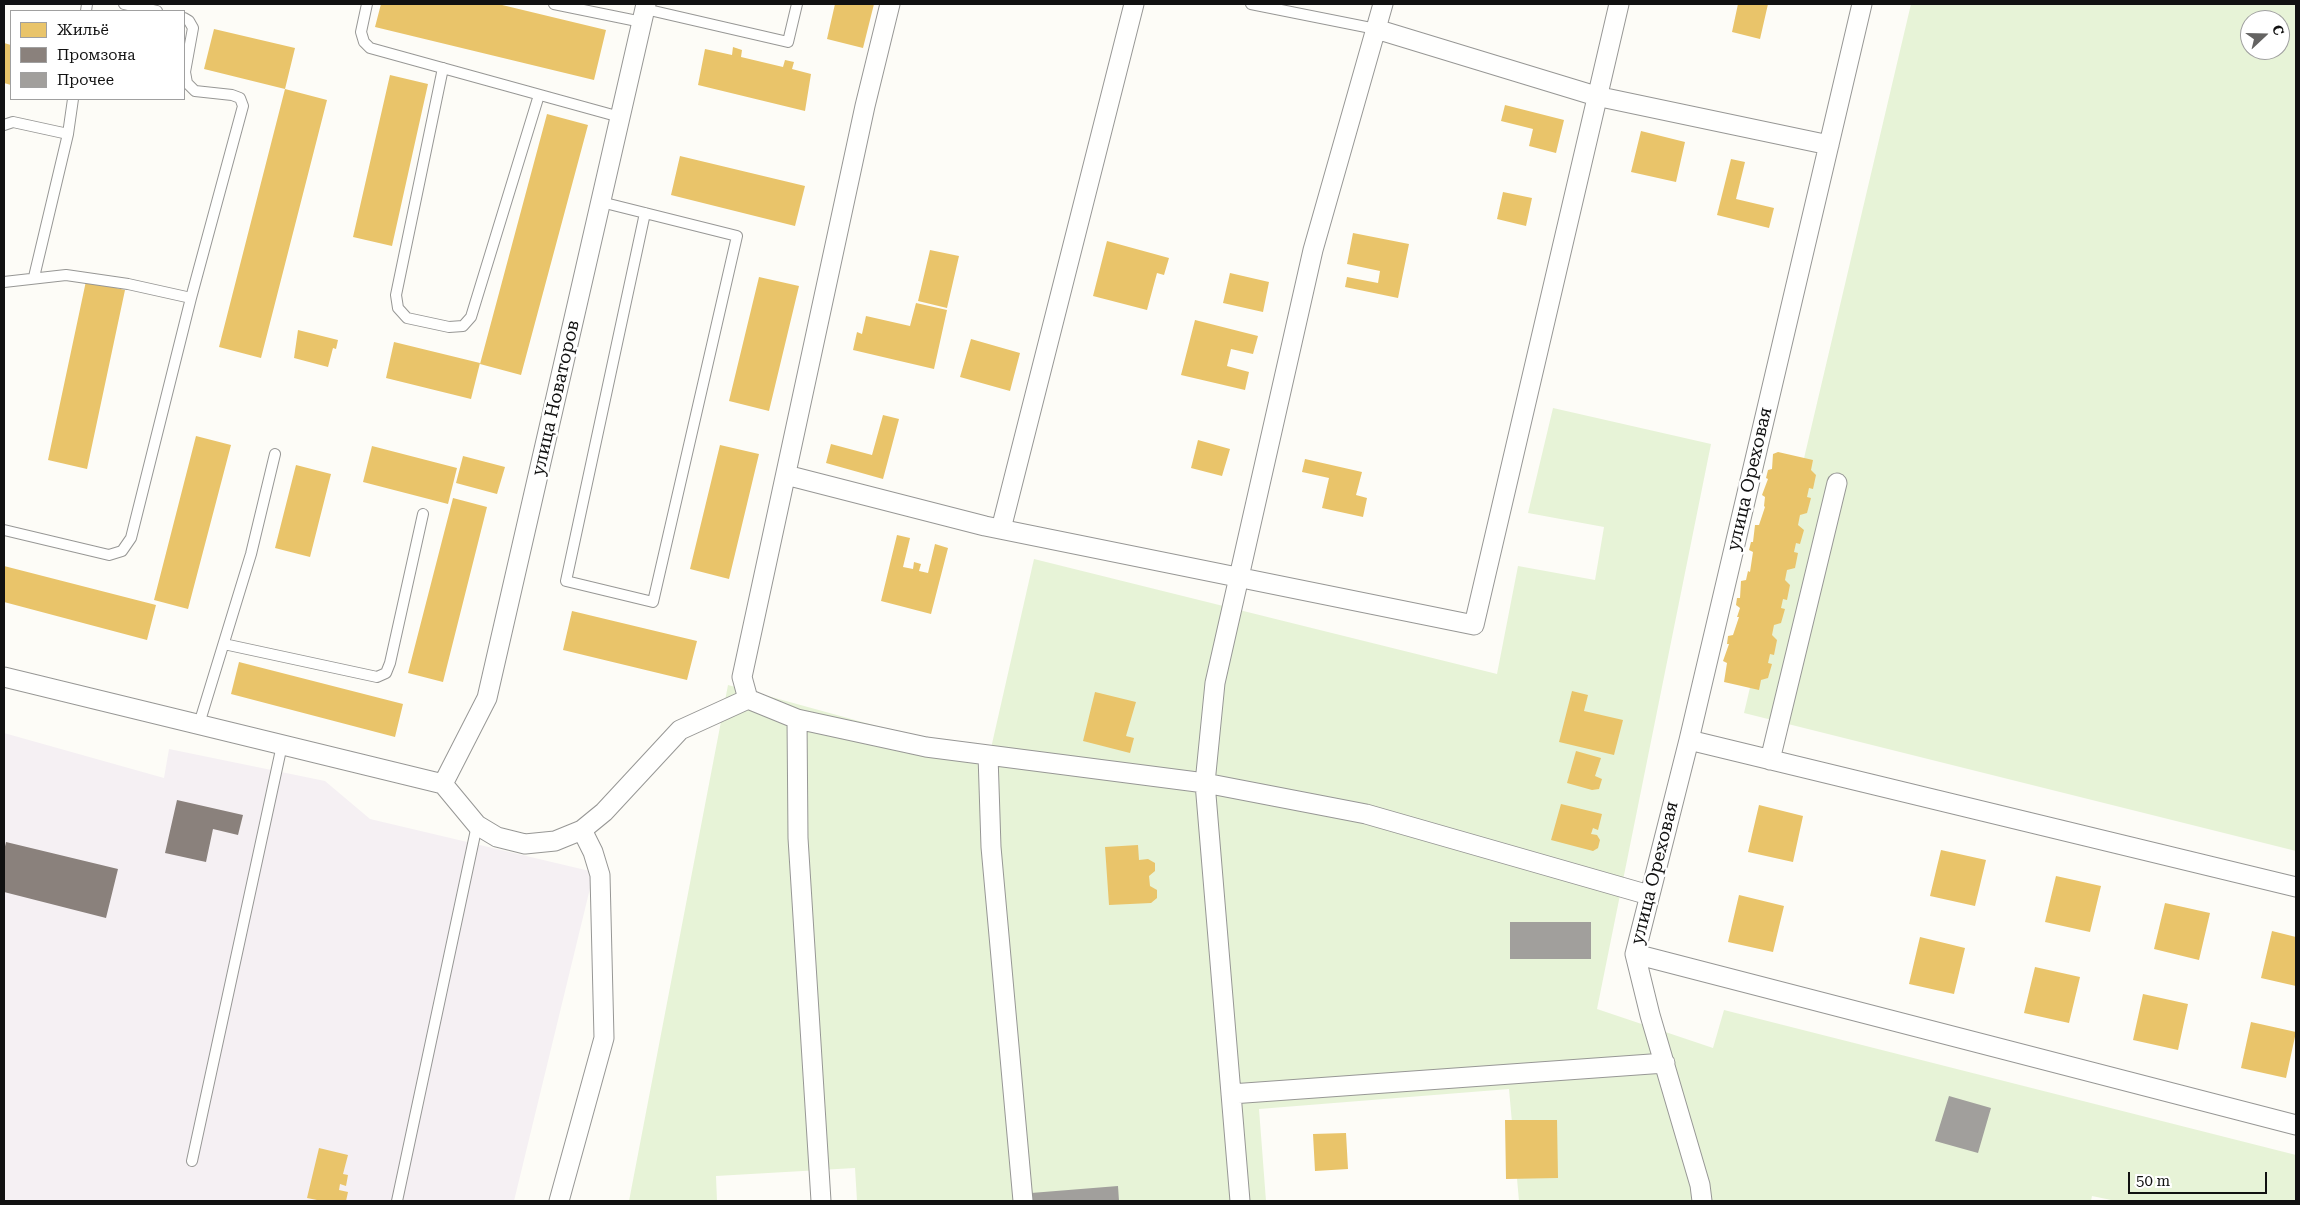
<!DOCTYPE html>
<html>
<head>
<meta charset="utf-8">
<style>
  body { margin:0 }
  #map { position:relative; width:2300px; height:1205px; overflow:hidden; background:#fdfcf7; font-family:"Roboto Serif",serif }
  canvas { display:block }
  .frame { position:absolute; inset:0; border:5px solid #111; pointer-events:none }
  .legend { position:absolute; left:10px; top:10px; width:175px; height:90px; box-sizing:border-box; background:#fff; border:1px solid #a0a0a0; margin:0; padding:6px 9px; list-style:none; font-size:15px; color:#111 }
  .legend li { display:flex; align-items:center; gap:10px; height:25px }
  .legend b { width:25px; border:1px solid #a0a0a0 }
  .north { position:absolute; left:2240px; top:10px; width:50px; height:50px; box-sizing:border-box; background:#fff; border:1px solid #a0a0a0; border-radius:50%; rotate:69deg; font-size:14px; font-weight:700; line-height:20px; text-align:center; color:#111 }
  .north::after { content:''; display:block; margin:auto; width:18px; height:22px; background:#646362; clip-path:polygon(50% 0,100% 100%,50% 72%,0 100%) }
  .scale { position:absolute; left:2128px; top:1172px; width:139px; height:22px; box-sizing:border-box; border:2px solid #111; border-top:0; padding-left:6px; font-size:15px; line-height:18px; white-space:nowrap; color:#111; -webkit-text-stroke:4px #fff; paint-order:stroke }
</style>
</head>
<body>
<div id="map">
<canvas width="2300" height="1205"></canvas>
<div class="frame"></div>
<ul class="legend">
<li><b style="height:14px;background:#e9c46a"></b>Жильё</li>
<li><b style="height:14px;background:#8a817c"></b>Промзона</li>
<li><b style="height:14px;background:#a19f9c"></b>Прочее</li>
</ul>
<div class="north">С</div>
<div class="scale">50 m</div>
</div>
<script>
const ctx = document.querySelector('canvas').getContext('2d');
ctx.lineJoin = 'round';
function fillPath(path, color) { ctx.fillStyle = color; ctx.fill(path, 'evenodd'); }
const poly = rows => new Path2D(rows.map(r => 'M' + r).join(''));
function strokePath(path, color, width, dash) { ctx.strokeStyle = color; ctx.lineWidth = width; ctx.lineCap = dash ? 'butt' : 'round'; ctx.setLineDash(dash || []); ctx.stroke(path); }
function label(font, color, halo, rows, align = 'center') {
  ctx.font = font + ' "Roboto Serif",serif'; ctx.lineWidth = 5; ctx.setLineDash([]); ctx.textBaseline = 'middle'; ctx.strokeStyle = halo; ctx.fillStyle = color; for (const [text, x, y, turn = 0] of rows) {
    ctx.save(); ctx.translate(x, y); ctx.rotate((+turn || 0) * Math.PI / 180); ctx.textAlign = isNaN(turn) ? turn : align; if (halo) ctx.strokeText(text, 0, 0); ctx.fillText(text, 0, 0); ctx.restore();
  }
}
fillPath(poly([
  [4,733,164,778,169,749,325,781,370,819,594,872,514,1201,4,1201]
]), '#f5f0f3');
fillPath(poly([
  [1911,4,2296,4,2296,851,1744,713],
  [2250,20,2280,20,2280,50,2250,50],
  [1553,408,1711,444,1597,1009,1713,1048,1724,1010,2296,1155,2296,1201,2116,1201,2092,1196,2091,1201,1519,1201,1509,1089,1259,1109,1266,1201,857,1201,855,1168,716,1176,717,1201,629,1201,728,685,989,757,1034,559,1497,674,1518,566,1595,580,1604,527,1528,513]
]), '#e7f3d7');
fillPath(poly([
  [381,4,498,4,606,30,594,80,375,27],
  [835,4,874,4,863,48,827,39],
  [1738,4,1768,4,1760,39,1732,32],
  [214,29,295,48,285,89,327,100,261,358,219,347,285,89,204,69],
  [4,43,11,45,11,85,4,83],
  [733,47,742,50,741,57,783,67,785,60,794,62,792,69,811,74,805,111,698,85,705,49,732,55],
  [390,75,428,84,392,246,353,237],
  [1505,105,1564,120,1556,153,1529,146,1533,129,1501,121],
  [547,114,588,125,521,375,480,364],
  [1641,131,1685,142,1676,182,1631,172],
  [680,156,805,186,795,226,671,195],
  [1731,159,1745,162,1736,199,1774,208,1769,228,1717,215],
  [1503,192,1532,198,1526,226,1497,219],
  [1353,233,1409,244,1398,298,1345,287,1347,277,1378,283,1380,271,1347,264],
  [1107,241,1169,258,1164,275,1157,273,1147,310,1093,296],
  [930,250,959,256,947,308,918,301],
  [1230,273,1269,282,1263,312,1223,303],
  [759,277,799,286,769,411,729,401],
  [86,281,125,290,87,469,48,460],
  [916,303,947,310,934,369,853,350,857,332,862,334,866,316,910,326],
  [1195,320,1258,336,1253,354,1231,349,1227,366,1249,372,1245,390,1181,375],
  [298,330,338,340,336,349,333,348,328,367,294,358],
  [971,339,1020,353,1010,391,960,377],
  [394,342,480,363,471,399,386,378],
  [883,415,899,419,883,479,826,463,831,444,872,455],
  [196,436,231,445,188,609,154,600],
  [1198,440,1230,449,1222,476,1191,468],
  [720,445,759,454,729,579,690,569],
  [372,446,457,468,448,504,363,482],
  [1778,452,1813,460,1811,470,1816,475,1813,489,1809,488,1807,497,1811,498,1807,513,1800,515,1798,525,1804,530,1800,544,1796,543,1794,552,1798,553,1795,568,1787,570,1785,580,1790,585,1787,600,1783,599,1781,608,1785,609,1781,623,1774,625,1772,635,1777,640,1774,655,1770,654,1768,663,1772,664,1768,678,1761,680,1759,690,1724,682,1727,663,1723,661,1729,644,1727,644,1728,636,1733,635,1739,617,1737,617,1740,608,1736,605,1737,598,1740,598,1741,581,1746,580,1748,571,1750,572,1753,552,1749,550,1751,542,1753,542,1755,525,1759,525,1765,507,1764,506,1765,497,1762,495,1768,479,1766,478,1768,470,1772,469,1773,454],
  [463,456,505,467,497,494,456,483],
  [1305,459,1362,472,1356,495,1367,498,1363,517,1322,508,1329,478,1302,472],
  [296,465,331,474,310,557,275,548],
  [453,498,487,507,443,682,408,673],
  [897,535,910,538,903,567,913,569,914,562,921,564,919,571,928,573,935,544,948,548,931,614,881,601],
  [4,566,156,605,147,640,4,602],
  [572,611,697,641,687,680,563,650],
  [239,662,403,704,395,737,231,694],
  [1572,691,1588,695,1584,711,1623,720,1614,755,1559,742],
  [1095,692,1136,702,1126,736,1134,738,1130,753,1083,741],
  [1576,751,1601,758,1595,776,1602,779,1599,789,1592,790,1567,783],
  [1561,804,1602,814,1598,830,1593,828,1591,834,1597,835,1600,840,1598,848,1593,851,1551,840],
  [1759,805,1803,816,1793,862,1748,852],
  [1138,845,1139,860,1148,859,1155,863,1155,871,1149,876,1150,886,1157,890,1157,898,1151,903,1109,905,1105,847],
  [1941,850,1986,860,1975,906,1930,896],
  [2056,876,2101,886,2090,932,2045,922],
  [1739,895,1784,906,1773,952,1728,942],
  [2165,903,2210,913,2199,960,2154,949],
  [2272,931,2296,937,2296,986,2261,978],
  [1920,937,1965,948,1954,994,1909,984],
  [2035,967,2080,977,2069,1023,2024,1013],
  [2143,994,2188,1004,2178,1050,2133,1040],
  [2251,1022,2296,1032,2286,1078,2241,1068],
  [1505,1120,1557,1120,1558,1178,1506,1179],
  [1346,1133,1348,1169,1315,1171,1313,1134],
  [319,1148,348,1155,343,1174,348,1175,346,1186,340,1184,339,1190,348,1192,346,1201,322,1201,307,1198]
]), '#e9c46a');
fillPath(poly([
  [177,800,243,815,238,835,213,829,206,862,165,853],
  [6,842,118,869,106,918,4,892,4,851]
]), '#8a817c');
fillPath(poly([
  [1510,922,1591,922,1591,959,1510,959],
  [1949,1096,1991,1108,1978,1153,1935,1141],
  [1118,1186,1119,1201,1031,1201,1031,1193]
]), '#a19f9c');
const service = poly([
  [124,4,157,11],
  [367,4,361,32,364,42,370,48,620,117],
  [554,4,642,22],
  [1251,4,1376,29],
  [645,9,788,42,797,4],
  [86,11,87,4],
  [443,68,396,295,398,308,407,318,449,327,463,326,471,317,539,95],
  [4,125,13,122,68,134,73,99],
  [601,202,737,236,653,602,566,581,645,213],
  [34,277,68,134],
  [4,282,66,275,128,284,191,298],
  [4,530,109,555,122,551,131,538,191,298,243,106,240,98,232,95,195,91,187,83,185,72,193,28,189,21,184,18],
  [224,644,377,677,386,673,390,663,423,514],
  [199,724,251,554,275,454],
  [192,1161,282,745],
  [397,1201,477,825]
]);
const minor = poly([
  [1376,29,1596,96,1829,145],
  [786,475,985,526,1474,625,1619,4],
  [1001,529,1134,4],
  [4,677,443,784,477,825,497,837,525,844,555,841,582,830,604,812,680,730,748,699,797,719,926,747,1205,783,1366,814,1649,895],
  [748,699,742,677,865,106,890,4],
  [797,719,798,838,821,1201],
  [1689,740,2296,887],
  [988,755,991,847,1023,1201],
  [1770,760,1837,483],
  [443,784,487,698,646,4],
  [1635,954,2296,1125],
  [1231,1094,1665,1063],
  [559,1201,604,1038,600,875,593,852,582,830],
  [1240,1201,1205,783,1215,683,1313,250,1383,4],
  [1702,1201,1700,1185,1650,1015,1635,954,1689,740,1862,4]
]);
strokePath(service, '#979795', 12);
strokePath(minor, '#979795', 21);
strokePath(service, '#fffffe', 10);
strokePath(minor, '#fffffe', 19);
label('18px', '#111', '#fff', [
  ["улица Новаторов",556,398,-77],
  ["улица Ореховая",1750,479,-77],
  ["улица Ореховая",1655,873,-76]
]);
</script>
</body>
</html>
